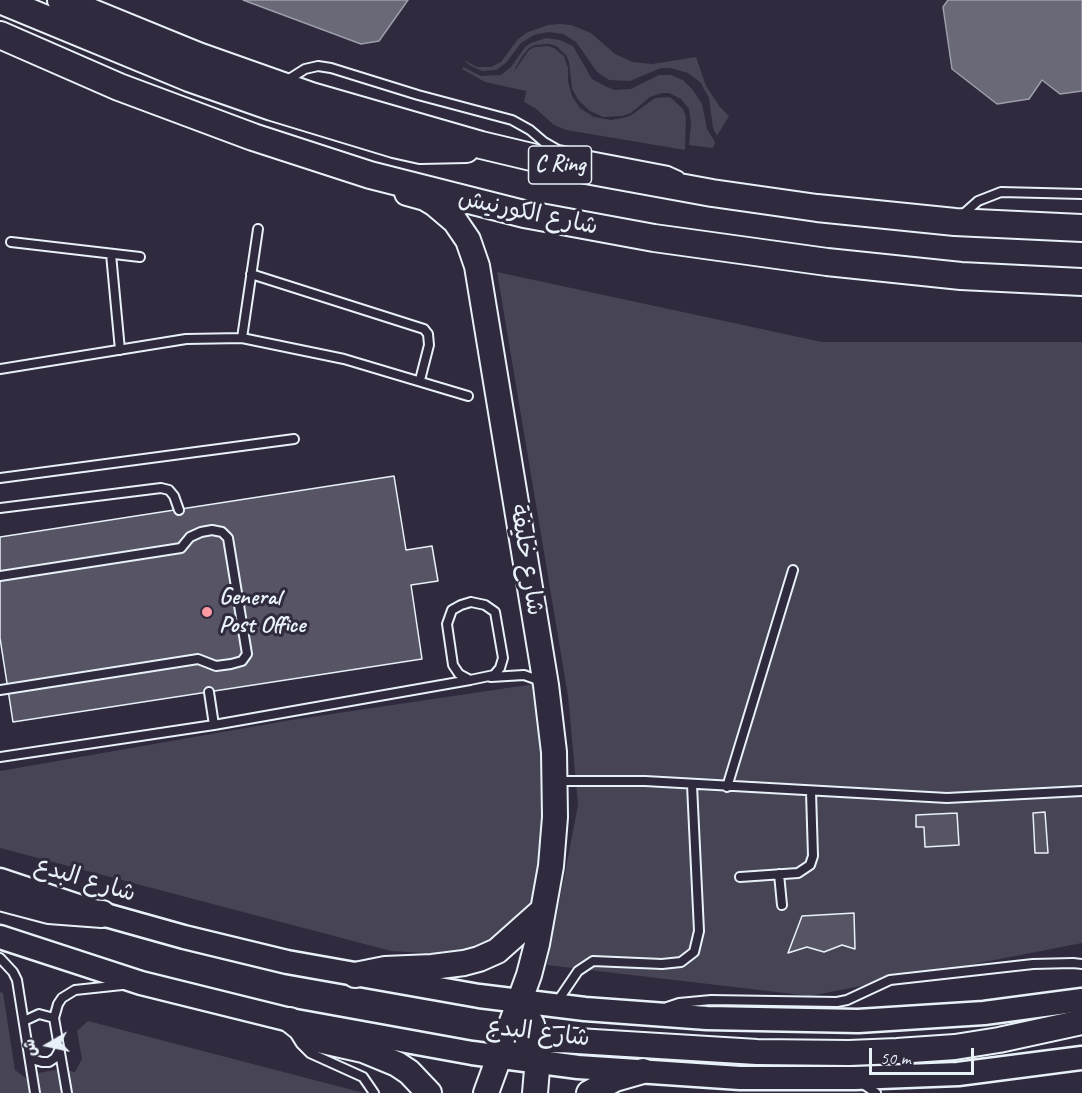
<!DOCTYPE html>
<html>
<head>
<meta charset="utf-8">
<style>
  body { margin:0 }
  #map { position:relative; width:1082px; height:1093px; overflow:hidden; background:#2f2a3d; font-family:Caveat,"Playpen Sans Arabic",sans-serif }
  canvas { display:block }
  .north { position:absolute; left:18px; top:1015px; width:60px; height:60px; -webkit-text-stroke:4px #2f2a3d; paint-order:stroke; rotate:261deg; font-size:16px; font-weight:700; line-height:24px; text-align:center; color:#e8f1f8 }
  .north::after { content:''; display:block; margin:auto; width:21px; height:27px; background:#e8f1f8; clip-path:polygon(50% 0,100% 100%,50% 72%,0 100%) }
  .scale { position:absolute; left:869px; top:1048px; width:105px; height:27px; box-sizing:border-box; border:3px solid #e8f1f8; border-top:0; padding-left:8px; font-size:18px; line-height:21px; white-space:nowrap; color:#e8f1f8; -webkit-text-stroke:4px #2f2a3d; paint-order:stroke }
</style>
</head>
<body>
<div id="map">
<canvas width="1082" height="1093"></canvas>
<div class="north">ش</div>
<div class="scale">50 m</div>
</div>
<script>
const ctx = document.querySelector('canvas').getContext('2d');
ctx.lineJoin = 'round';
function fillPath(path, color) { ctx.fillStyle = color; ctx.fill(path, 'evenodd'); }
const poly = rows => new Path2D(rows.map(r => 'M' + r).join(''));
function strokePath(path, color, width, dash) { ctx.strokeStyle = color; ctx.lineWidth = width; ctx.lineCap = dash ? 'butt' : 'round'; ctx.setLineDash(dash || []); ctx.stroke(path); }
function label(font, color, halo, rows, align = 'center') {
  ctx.font = font + ' Caveat,"Playpen Sans Arabic",sans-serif'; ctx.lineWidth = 6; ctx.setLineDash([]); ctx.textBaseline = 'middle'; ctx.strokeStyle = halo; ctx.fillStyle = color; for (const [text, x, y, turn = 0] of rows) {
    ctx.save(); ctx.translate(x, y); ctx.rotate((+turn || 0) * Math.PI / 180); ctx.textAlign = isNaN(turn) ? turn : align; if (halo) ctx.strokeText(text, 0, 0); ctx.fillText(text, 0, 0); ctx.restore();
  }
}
fillPath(poly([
  [560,24,571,25,591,33,615,54,633,62,652,64,696,57,706,86,720,107,729,116,717,136,713,128,709,98,705,91,701,83,688,73,670,68,661,68,630,81,609,80,597,72,576,42,563,34,548,32,534,35,521,43,506,63,496,70,482,71,469,65,464,60,477,67,491,67,501,62,518,39,528,32,548,25],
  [546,38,560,40,573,46,592,79,607,87,615,90,631,89,659,75,671,75,683,80,693,90,702,104,707,129,715,142,713,148,689,145,691,123,689,109,681,99,669,93,662,93,650,97,631,113,622,116,603,117,590,111,579,101,572,89,569,62,566,55,556,46,549,44,535,45,529,48,521,58,513,73,529,50,535,47,548,46,554,48,564,56,568,68,568,81,572,96,580,108,594,117,611,120,622,118,630,116,655,98,670,97,683,109,686,117,685,150,566,130,554,125,535,108,524,102,526,91,485,82,462,69,463,67,481,76,501,75,511,67,525,47,531,43],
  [497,272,822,342,1082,342,1082,943,810,996,547,965,578,805,568,696],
  [534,684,544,770,544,835,537,894,513,932,457,955,391,951,0,848,0,771,291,720],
  [0,992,3,993,15,1070,27,1079,32,1074,62,1069,75,1072,82,1059,77,1031,88,1021,364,1093,0,1093]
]), '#464455');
const water = poly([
  [243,0,408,0,379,41,361,44,243,0],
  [948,0,1082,0,1082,91,1060,94,1042,80,1029,99,997,104,952,69,943,7,948,0]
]);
fillPath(water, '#696978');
strokePath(water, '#9c9fab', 1.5);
const building = poly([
  [394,476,406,550,432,546,438,581,411,585,422,659,13,722,0,638,0,537,394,476],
  [1045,812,1048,853,1035,853,1033,813,1045,812],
  [957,813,959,845,925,847,924,827,916,827,916,815,957,813],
  [854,913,855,949,842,945,824,952,807,947,788,953,802,916,854,913]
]);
fillPath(building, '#575565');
strokePath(building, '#e8f1f8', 1.5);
const service = poly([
  [286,81,305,69,318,66,331,68,418,95,512,120,530,130,544,142,558,150,668,171,679,176],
  [960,217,978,201,1001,192,1082,194],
  [11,242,140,257],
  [111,254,120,350],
  [251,274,424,329,428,334,429,345,420,380],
  [242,338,258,229],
  [0,369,186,339,242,338,344,359,468,396],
  [0,478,294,439],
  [0,508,161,488,169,490,174,496,179,510],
  [0,576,181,548,190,537,201,532,212,530,222,532,228,538,247,654,242,661,231,664,216,666,198,659,0,690],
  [471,602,485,605,495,612,503,658,500,668,494,675,470,680,459,674,453,665,447,624,452,610,461,605,471,602],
  [491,677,524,675,541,681],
  [209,692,214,725],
  [0,757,214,725,470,680],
  [557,781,645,781,947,798,1082,791],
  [727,787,793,570],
  [779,874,782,905],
  [740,877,798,873,810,865,813,856,811,792],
  [0,958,13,972,17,980,35,1093],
  [557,1002,578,971,593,961,662,964,681,962,694,952,699,931,692,785],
  [667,1007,679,1003,711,1000,837,1002,847,1000,890,980,1033,964,1073,963,1082,964],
  [24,1021,39,1014,54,1018],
  [296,1036,301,1044,310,1053,363,1077,374,1093],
  [30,1054,35,1060,42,1062,49,1062,55,1058,59,1051],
  [863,1084,876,1093],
  [67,1093,54,1018,58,1004,62,998,75,990,122,985]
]);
const secondary = poly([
  [0,880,102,914,184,937,287,962,479,996,585,1009,707,1018,858,1021,984,1013,1082,1000],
  [0,937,141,983,290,1020,472,1053,578,1067,740,1078,855,1078,958,1074,1082,1058]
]);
const primary = poly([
  [407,193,425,198,435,204,455,221,468,240,477,266,546,685,554,752,555,817,551,866,537,944,529,975,486,1093],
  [355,975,385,969,432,967,464,963,479,959,497,951,543,910],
  [519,1001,532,1025,536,1041,538,1058,535,1093],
  [290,1020,314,1039,363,1050,397,1064,409,1072,429,1093],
  [499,1055,523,1044,536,1041,561,1040,757,1052,849,1053,897,1051,955,1047,999,1040,1082,1022],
  [589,1093,615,1079,643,1071]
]);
const trunk = poly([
  [0,0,189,78,272,107,394,144,421,150,466,149],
  [61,0,198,56,311,96,481,145,586,170,712,193,817,208,955,222,1082,228],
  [0,35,119,87,253,137,370,175,524,214,654,238,827,262,961,276,1082,282],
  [0,897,49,910,102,914]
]);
strokePath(service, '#e8f1f8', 12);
strokePath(secondary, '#e8f1f8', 27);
strokePath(primary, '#e8f1f8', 28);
strokePath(trunk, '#e8f1f8', 30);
strokePath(service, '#2f2a3d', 8);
strokePath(secondary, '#2f2a3d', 22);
strokePath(primary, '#2f2a3d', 24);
strokePath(trunk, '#2f2a3d', 26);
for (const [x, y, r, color] of [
  [207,612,6,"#ff9aa2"]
]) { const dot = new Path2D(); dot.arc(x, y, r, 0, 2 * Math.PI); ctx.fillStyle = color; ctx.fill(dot); strokePath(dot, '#2f2a3d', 2); }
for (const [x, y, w] of [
  [560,165,63]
]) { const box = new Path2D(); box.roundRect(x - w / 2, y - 19, w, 38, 4.5); ctx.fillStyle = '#2f2a3d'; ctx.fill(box); strokePath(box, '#e8f1f8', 1.5); }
label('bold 22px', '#e8f1f8', null, [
  ["C Ring",560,165]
]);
label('24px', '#e8f1f8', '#2f2a3d', [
  ["شارع الكورنيش",528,213,12],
  ["شارع خليفة",526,560,81],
  ["شارع البدع",85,880,17],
  ["شارع البدع",538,1033,7]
]);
label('bold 24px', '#e8f1f8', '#2f2a3d', [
  ["General",219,598],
  ["Post Office",219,626]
], 'left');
</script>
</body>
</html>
